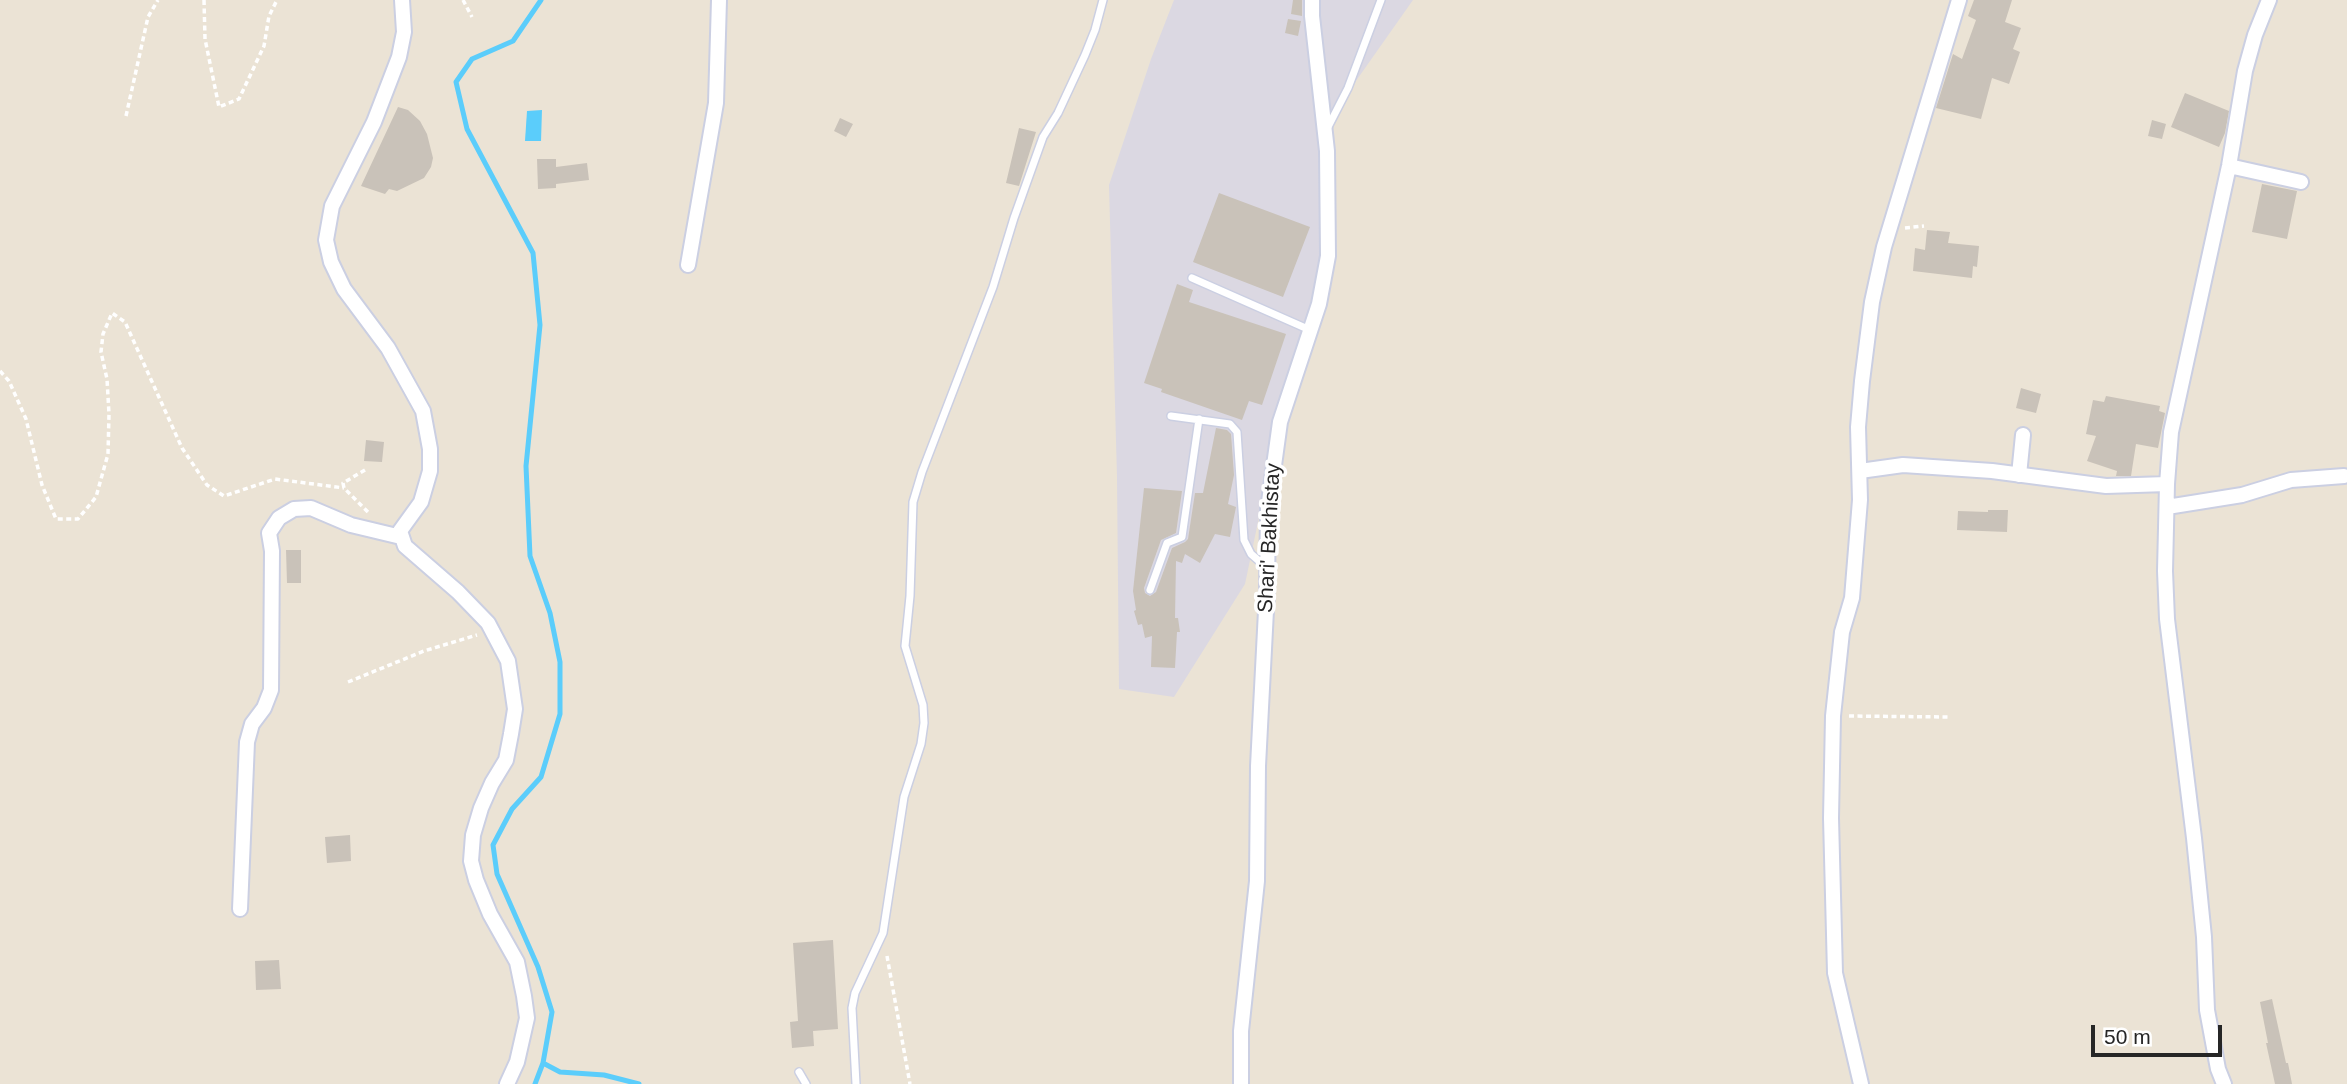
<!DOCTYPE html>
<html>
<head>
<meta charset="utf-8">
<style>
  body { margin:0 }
  #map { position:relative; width:2347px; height:1084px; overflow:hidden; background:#ebe3d5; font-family:Arial,sans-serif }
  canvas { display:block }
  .scale { position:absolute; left:2091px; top:1025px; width:131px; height:32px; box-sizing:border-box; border:4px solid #262626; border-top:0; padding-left:9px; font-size:21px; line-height:24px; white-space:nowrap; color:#262626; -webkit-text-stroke:5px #fff; paint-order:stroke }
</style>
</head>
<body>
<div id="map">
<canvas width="2347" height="1084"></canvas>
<div class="scale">50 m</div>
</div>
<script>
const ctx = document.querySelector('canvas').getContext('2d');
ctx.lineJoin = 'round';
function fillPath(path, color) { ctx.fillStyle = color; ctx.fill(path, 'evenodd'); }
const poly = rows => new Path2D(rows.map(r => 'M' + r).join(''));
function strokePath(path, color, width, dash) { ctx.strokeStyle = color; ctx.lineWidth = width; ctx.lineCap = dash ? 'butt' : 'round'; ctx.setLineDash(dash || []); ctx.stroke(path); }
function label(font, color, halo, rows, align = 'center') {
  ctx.font = font + ' Arial,sans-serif'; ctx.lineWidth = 7; ctx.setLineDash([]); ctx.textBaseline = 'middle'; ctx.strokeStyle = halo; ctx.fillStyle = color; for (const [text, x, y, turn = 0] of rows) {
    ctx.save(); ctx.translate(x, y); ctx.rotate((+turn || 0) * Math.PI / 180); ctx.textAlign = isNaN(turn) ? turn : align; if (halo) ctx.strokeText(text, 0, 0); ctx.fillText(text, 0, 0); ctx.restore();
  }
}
fillPath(poly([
  [1174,0,1413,0,1320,132,1321,264,1285,393,1245,584,1174,697,1119,689,1117,477,1109,185,1151,59]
]), '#dbd8e2');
fillPath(poly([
  [542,110,541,141,525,141,527,111]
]), '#5bcdfb');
strokePath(poly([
  [543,1063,560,1072,604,1075,639,1084],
  [535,1084,543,1063,552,1012,538,967,497,874,493,845,512,809,541,777,560,714,560,662,550,613,530,556,526,466,540,325,533,253,467,129,456,82,472,59,513,41,541,0]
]), '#5bcdfb', 5);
fillPath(poly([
  [1293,0,1302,0,1302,16,1291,14],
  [1974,0,2012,0,2005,22,2021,28,2013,49,2020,52,2009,84,1992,78,1981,119,1936,108,1953,54,1962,59,1976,20,1968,16],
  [1288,19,1301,21,1298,36,1285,33],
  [2185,93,2229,111,2225,133,2219,147,2171,127],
  [398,107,408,110,420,121,427,134,433,158,431,167,424,178,397,191,389,189,385,194,361,186],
  [840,118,853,124,846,137,834,131],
  [2152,120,2166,124,2162,139,2148,136],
  [1019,128,1036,132,1019,186,1006,183],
  [537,159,556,159,556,167,587,163,589,180,556,184,556,188,538,189],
  [2262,184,2297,191,2287,239,2252,232],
  [1219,193,1310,227,1283,297,1193,262],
  [1927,230,1950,232,1948,243,1979,246,1977,267,1973,266,1972,278,1913,271,1915,248,1925,250],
  [1177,284,1193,290,1189,302,1286,334,1262,405,1249,401,1242,420,1161,392,1162,389,1144,383],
  [2021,388,2041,394,2036,413,2016,408],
  [2106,396,2160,406,2159,411,2165,413,2158,448,2136,444,2131,476,2116,476,2117,471,2087,461,2096,436,2086,434,2093,400,2104,402],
  [1216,428,1227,430,1231,434,1234,475,1228,504,1236,507,1230,537,1215,534,1200,563,1185,554,1182,563,1176,561,1175,618,1178,618,1180,632,1177,632,1175,668,1151,667,1152,636,1145,638,1142,624,1138,625,1134,611,1136,610,1133,591,1144,488,1182,491,1176,533,1161,540,1144,588,1145,593,1150,596,1156,592,1172,548,1185,542,1188,539,1195,493,1203,493],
  [366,440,384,442,382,462,364,461],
  [1988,510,2008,510,2007,532,1957,530,1958,511,1988,512],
  [286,550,301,550,301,583,287,583],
  [350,835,351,861,327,863,325,837],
  [833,940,838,1029,813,1031,814,1046,792,1048,790,1022,798,1021,793,943],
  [279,960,281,989,256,990,255,961],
  [2272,999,2286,1063,2288,1063,2292,1084,2275,1084,2266,1043,2268,1043,2260,1002]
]), '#c9c2b9');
const lane = poly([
  [1327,129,1348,88,1381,0],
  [1192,278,1310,330],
  [1171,416,1230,424,1237,432,1244,540,1251,554,1266,567],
  [1150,590,1167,543,1182,537,1199,419],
  [799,1072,806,1084],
  [856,1084,852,1008,855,993,883,933,904,797,921,744,924,723,923,705,905,646,910,596,913,502,922,472,993,287,1014,218,1043,137,1058,113,1085,55,1095,30,1103,0]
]);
const street = poly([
  [402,0,404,32,399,57,374,122,332,206,326,240,331,262,344,289,388,348,423,411,430,449,430,471,421,502,400,531,405,546,458,592,488,623,508,661,515,709,511,734,506,760,492,783,481,808,473,835,471,861,476,880,490,914,517,962,524,996,527,1018,517,1062,507,1084],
  [2229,166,2301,182],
  [688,265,716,103,719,0],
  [1860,471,1903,465,1992,471,2106,486,2167,484],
  [2019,475,2023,435],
  [2167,507,2242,495,2291,480,2344,476],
  [240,909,247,742,252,724,264,708,271,690,272,551,269,533,279,518,294,509,311,508,351,525,401,537],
  [1241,1084,1241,1031,1257,881,1258,766,1267,591,1268,509,1280,422,1319,304,1328,256,1327,151,1312,16,1312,0],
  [1861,1084,1835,973,1831,818,1833,716,1842,632,1852,598,1860,500,1858,427,1862,381,1872,302,1884,247,1959,0],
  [2224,1084,2218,1069,2207,1010,2204,937,2194,838,2167,619,2165,571,2167,484,2171,432,2229,166,2245,71,2255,35,2269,0]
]);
strokePath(lane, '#cbcfe2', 10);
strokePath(street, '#cbcfe2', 18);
strokePath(poly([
  [204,0,205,39,219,107,239,99,264,46,269,16,277,0],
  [463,0,472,17],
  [126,116,148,17,158,0],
  [1905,228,1924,226],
  [0,371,9,381,26,419,42,485,56,519,78,519,96,497,108,454,109,414,107,379,101,352,103,334,112,313,125,322,182,448,207,485,224,496,275,479,344,488],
  [365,470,343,483,344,488,369,513],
  [348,682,424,651,477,635],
  [1849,716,1948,717],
  [887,956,910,1084]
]), '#fff', 3.5, [5, 3.5]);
strokePath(lane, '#fff', 7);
strokePath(street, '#fff', 14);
label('21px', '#262626', '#fff', [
  ["Shari' Bakhistay",1270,538,-87]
]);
</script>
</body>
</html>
